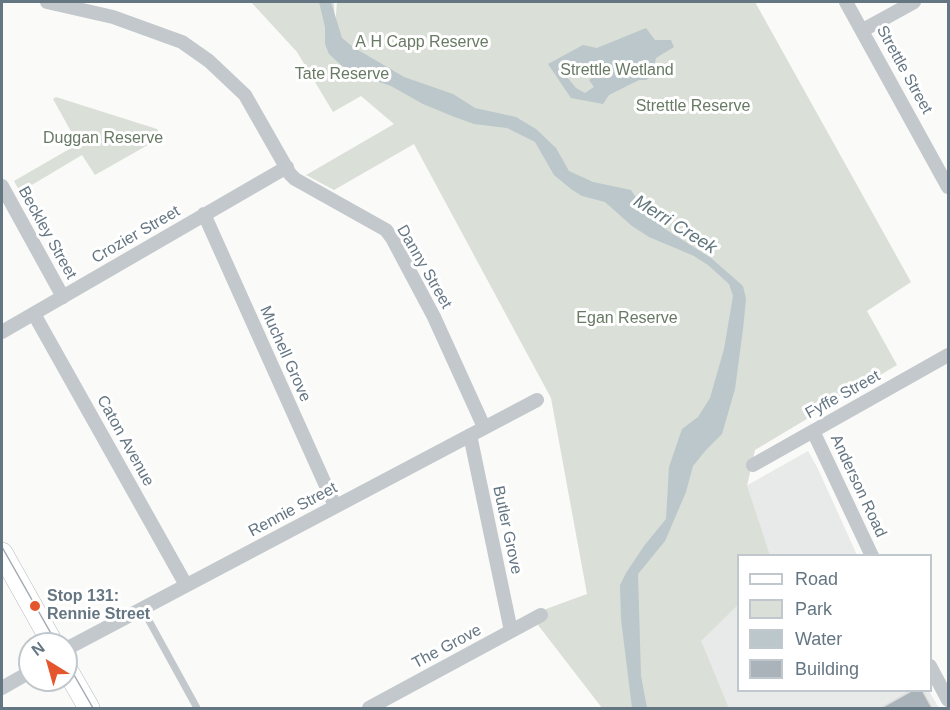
<!DOCTYPE html>
<html>
<head>
<meta charset="utf-8">
<style>
  body { margin:0 }
  #map { position:relative; width:950px; height:710px; overflow:hidden; background:#fafaf8; font-family:Arial,sans-serif }
  canvas { display:block }
  .frame { position:absolute; inset:0; border:3px solid #657683; pointer-events:none }
  .legend { position:absolute; left:737px; top:554px; width:195px; height:138px; box-sizing:border-box; background:#fff; border:2px solid #c1c8cd; margin:0; padding:8px 10px; list-style:none; font-size:18px; color:#657683 }
  .legend li { display:flex; align-items:center; gap:12px; height:30px }
  .legend b { width:30px; border:2px solid #c1c8cd }
  .north { position:absolute; left:18px; top:632px; width:60px; height:60px; box-sizing:border-box; background:#fff; border:2px solid #c1c8cd; border-radius:50%; rotate:323deg; font-size:16px; font-weight:700; line-height:24px; text-align:center; color:#657683 }
  .north::after { content:''; display:block; margin:auto; width:21px; height:27px; background:#e4572e; clip-path:polygon(50% 0,100% 100%,50% 72%,0 100%) }
</style>
</head>
<body>
<div id="map">
<canvas width="950" height="710"></canvas>
<div class="frame"></div>
<ul class="legend">
<li><b style="height:8px;background:#fff"></b>Road</li>
<li><b style="height:16px;background:#dadfd7"></b>Park</li>
<li><b style="height:16px;background:#bbc7cb"></b>Water</li>
<li><b style="height:16px;background:#aab3b9"></b>Building</li>
</ul>
<div class="north">N</div>
</div>
<script>
const ctx = document.querySelector('canvas').getContext('2d');
ctx.lineJoin = 'round';
function fillPath(path, color) { ctx.fillStyle = color; ctx.fill(path, 'evenodd'); }
const poly = rows => new Path2D(rows.map(r => 'M' + r).join(''));
function strokePath(path, color, width, dash) { ctx.strokeStyle = color; ctx.lineWidth = width; ctx.lineCap = dash ? 'butt' : 'round'; ctx.setLineDash(dash || []); ctx.stroke(path); }
function label(font, color, halo, rows, align = 'center') {
  ctx.font = font + ' Arial,sans-serif'; ctx.lineWidth = 6; ctx.setLineDash([]); ctx.textBaseline = 'middle'; ctx.strokeStyle = halo; ctx.fillStyle = color; for (const [text, x, y, turn = 0] of rows) {
    ctx.save(); ctx.translate(x, y); ctx.rotate((+turn || 0) * Math.PI / 180); ctx.textAlign = isNaN(turn) ? turn : align; if (halo) ctx.strokeText(text, 0, 0); ctx.fillText(text, 0, 0); ctx.restore();
  }
}
fillPath(poly([
  [808,451,818,469,857,555,770,555,746,486],
  [738,605,738,690,929,691,939,708,729,708,700,641]
]), '#e8e9e9');
fillPath(poly([
  [251,2,334,2,335,26,337,2,755,2,911,282,867,311,897,365,755,450,747,486,770,555,738,556,738,605,701,641,729,708,602,708,538,625,546,609,587,594,551,398,414,144,334,190,306,175,394,124,361,96,333,112,297,52],
  [56,97,157,129,162,137,95,175,82,155,20,192,14,181,78,144,53,99]
]), '#dadfd7');
fillPath(poly([
  [319,2,331,2,342,38,353,47,404,77,453,94,475,108,516,117,536,129,556,148,569,171,593,182,631,190,644,210,665,229,711,258,743,286,746,299,743,329,735,389,722,434,706,450,693,466,686,492,665,541,638,574,641,676,647,708,632,708,621,619,620,585,626,573,644,546,666,519,669,467,682,429,698,417,710,398,724,349,733,296,729,284,708,265,694,256,649,237,632,226,605,202,582,196,571,189,554,175,535,142,507,128,474,124,452,116,423,104,391,86,356,74,341,65,329,54,325,44,325,27],
  [646,28,655,40,671,40,674,47,656,58,652,76,646,80,639,80,609,95,603,104,571,98,548,64,583,45,597,48],
  [585,67,594,76,589,80,594,87,585,93,576,88,567,77]
]), '#bbc7cb');
fillPath(poly([
  [916,690,920,690,931,708,884,708]
]), '#0003');
const building = poly([
  [913,690,922,690,932,708,881,708,913,690]
]);
fillPath(building, '#aab3b9');
strokePath(building, '#dcdcda', 1.5);
const primary = poly([
  [2,553,53,644],
  [66,668,89,708]
]);
strokePath(primary, '#b5babe', 22);
strokePath(poly([
  [142,608,197,708]
]), '#c3c8cc', 7);
strokePath(poly([
  [47,2,113,17,182,42,209,61,245,95,290,174,295,179,386,230,392,238,434,317,484,427],
  [846,2,948,187],
  [863,30,914,2],
  [2,186,63,297],
  [204,214,335,506],
  [34,314,186,585],
  [2,332,287,167],
  [813,431,872,556],
  [470,435,511,631],
  [753,465,948,355],
  [66,649,537,400],
  [930,666,948,700],
  [2,688,30,672],
  [369,708,541,615]
]), '#c3c8cc', 14);
strokePath(primary, '#fff', 21);
strokePath(poly([
  [2,547,57,644],
  [66,661,93,708]
]), '#a2aab0', 1.5);
for (const [x, y, r, color] of [
  [35,606,6,"#e4572e"]
]) { const dot = new Path2D(); dot.arc(x, y, r, 0, 2 * Math.PI); ctx.fillStyle = color; ctx.fill(dot); strokePath(dot, '#fff', 2); }
label('16px', '#687a64', '#fff', [
  ["A H Capp Reserve",422,43],
  ["Strettle Wetland",617,71],
  ["Tate Reserve",342,75],
  ["Strettle Reserve",693,107],
  ["Duggan Reserve",103,139],
  ["Egan Reserve",627,319]
]);
label('16px', '#657683', '#fff', [
  ["Strettle Street",904,70,61],
  ["Beckley Street",47,233,61],
  ["Crozier Street",136,235,-30],
  ["Danny Street",424,267,60],
  ["Muchell Grove",285,354,66],
  ["Fyffe Street",843,395,-29],
  ["Caton Avenue",125,441,61],
  ["Anderson Road",858,486,65],
  ["Rennie Street",293,510,-28],
  ["Butler Grove",507,530,78],
  ["The Grove",447,647,-28]
]);
label('bold 16px', '#657683', '#fff', [
  ["Stop 131:",47,597],
  ["Rennie Street",47,615]
], 'left');
label('italic 18px', '#60757c', '#fff', [
  ["Merri Creek",675,225,32]
]);
</script>
</body>
</html>
